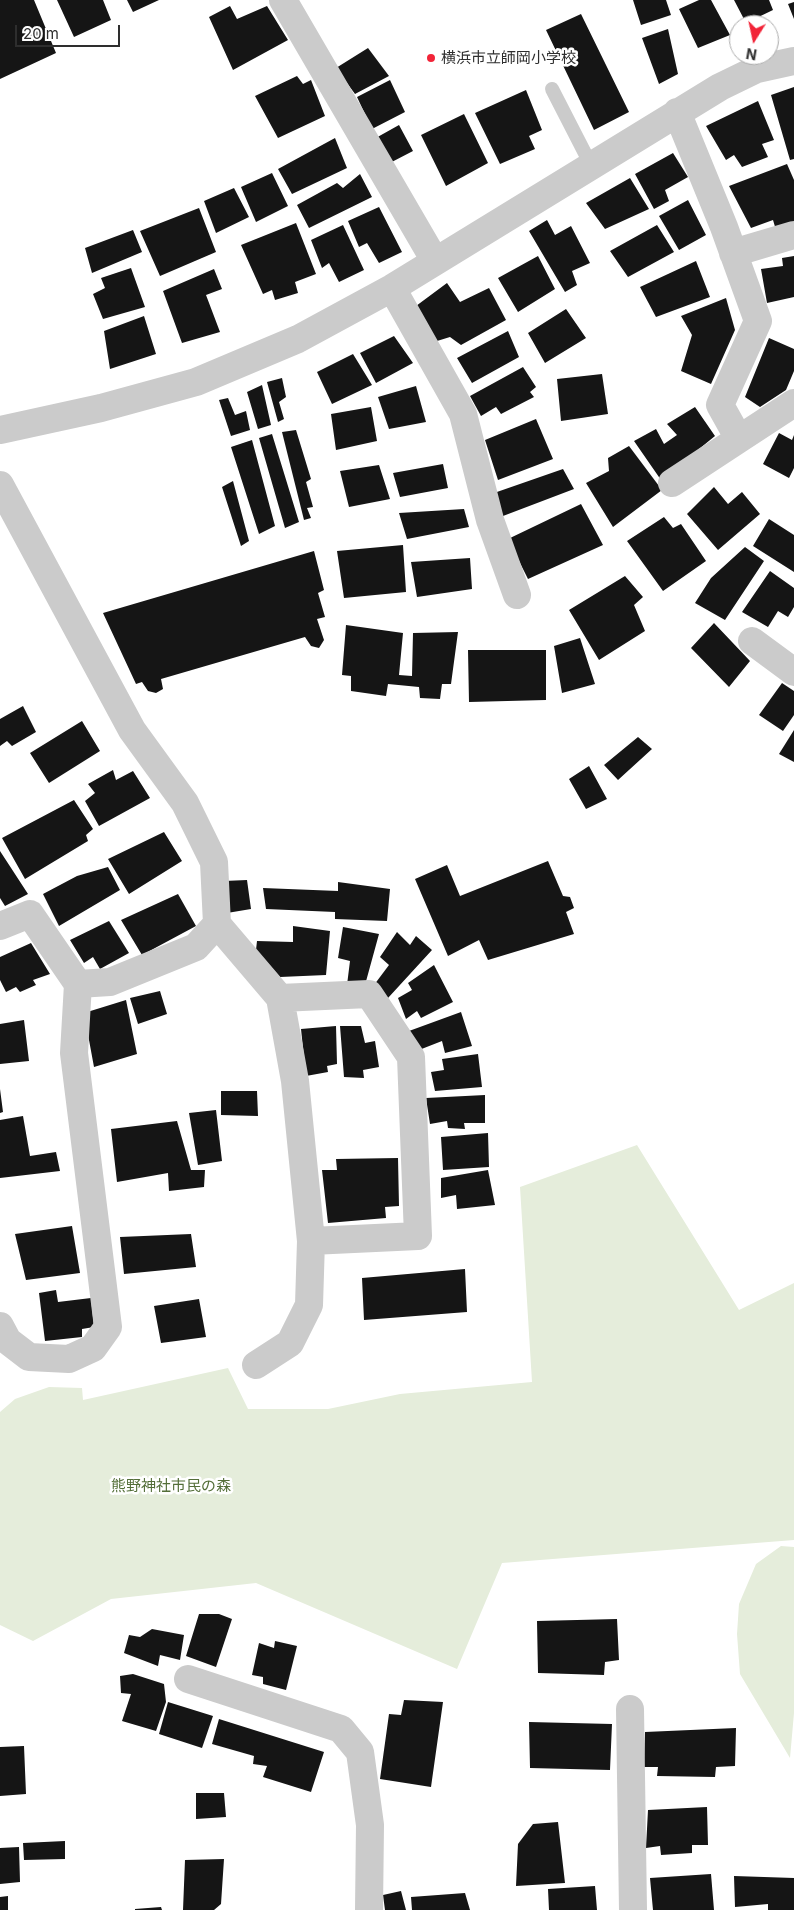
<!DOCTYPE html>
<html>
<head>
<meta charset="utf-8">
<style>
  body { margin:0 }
  #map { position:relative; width:794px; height:1910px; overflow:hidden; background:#fff; font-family:Inter,sans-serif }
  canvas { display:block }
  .north { position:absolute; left:729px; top:15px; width:50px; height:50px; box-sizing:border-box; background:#fff; border:1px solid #ababab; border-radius:50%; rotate:190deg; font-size:14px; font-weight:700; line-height:20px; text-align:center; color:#2e2e2e }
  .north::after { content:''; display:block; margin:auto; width:18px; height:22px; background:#f22438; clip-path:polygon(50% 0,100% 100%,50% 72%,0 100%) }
  .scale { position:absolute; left:15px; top:25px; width:105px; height:22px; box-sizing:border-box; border:2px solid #2e2e2e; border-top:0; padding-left:6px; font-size:15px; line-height:18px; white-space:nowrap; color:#2e2e2e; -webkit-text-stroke:4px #fff; paint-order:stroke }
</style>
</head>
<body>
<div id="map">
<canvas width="794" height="1910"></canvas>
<div class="north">N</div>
<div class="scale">20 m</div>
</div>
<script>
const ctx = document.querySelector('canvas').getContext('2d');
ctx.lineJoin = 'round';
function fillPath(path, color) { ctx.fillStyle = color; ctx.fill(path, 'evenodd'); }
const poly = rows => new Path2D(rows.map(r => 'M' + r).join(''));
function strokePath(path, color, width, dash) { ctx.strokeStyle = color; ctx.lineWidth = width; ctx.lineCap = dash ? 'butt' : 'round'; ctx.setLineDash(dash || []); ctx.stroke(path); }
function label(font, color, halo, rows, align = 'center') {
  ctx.font = font + ' Inter,"Noto Sans JP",sans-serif'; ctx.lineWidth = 5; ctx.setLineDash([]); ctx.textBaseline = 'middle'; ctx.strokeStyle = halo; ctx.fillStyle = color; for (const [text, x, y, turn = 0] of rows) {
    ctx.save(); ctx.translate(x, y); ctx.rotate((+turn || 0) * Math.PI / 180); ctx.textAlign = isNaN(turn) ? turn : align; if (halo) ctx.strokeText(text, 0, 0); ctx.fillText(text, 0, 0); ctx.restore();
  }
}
fillPath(poly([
  [637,1145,739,1310,794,1283,794,1540,502,1563,457,1669,256,1583,111,1599,33,1641,0,1625,0,1412,15,1399,49,1387,82,1388,83,1400,228,1368,248,1409,328,1409,400,1394,532,1382,520,1187],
  [781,1546,794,1547,794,1713,790,1758,740,1674,737,1634,739,1604,756,1564]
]), '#e5eddb');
fillPath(poly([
  [0,0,34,0,56,53,0,79],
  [57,0,103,0,111,20,74,37],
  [127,0,159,0,133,12],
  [633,0,666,0,671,15,641,25],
  [699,0,711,0,730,35,698,48,679,9],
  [734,0,769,0,773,10,746,23],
  [794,2,794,19,788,4],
  [230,6,237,19,267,6,288,40,233,70,209,17],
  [581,14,629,112,594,130,546,30],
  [668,29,678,74,659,84,642,38],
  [368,48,389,76,355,94,336,68],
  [297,76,303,84,311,80,325,116,278,138,255,96],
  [390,80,405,112,372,129,357,97],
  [794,87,794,159,790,160,771,95],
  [526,90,542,130,529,136,535,149,500,164,475,113],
  [758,101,774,140,762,144,768,157,742,167,734,155,726,160,706,126],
  [464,114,488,163,446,186,421,135],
  [399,125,413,151,386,165,374,139],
  [335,138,347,168,292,194,278,169],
  [673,153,688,177,665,190,669,201,654,209,635,174],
  [787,164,794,180,794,224,776,230,773,220,751,228,729,186],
  [272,173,288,206,256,222,241,187],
  [360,174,372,197,309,228,297,205,337,183,343,188],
  [630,178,649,209,605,229,586,203],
  [234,188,249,217,216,233,204,201],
  [688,200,706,235,679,250,659,216],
  [379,207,402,252,379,263,367,243,359,247,348,221],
  [199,208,216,252,160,276,140,231],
  [547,220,555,235,571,226,590,263,572,271,577,285,565,292,529,231],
  [296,223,316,274,295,282,298,293,275,300,272,290,263,294,241,245],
  [343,225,364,270,339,282,329,263,322,268,311,240],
  [657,225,674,252,628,277,610,251],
  [133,230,142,252,92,273,85,248],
  [538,256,555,289,518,312,498,278],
  [794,256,794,297,767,303,761,269,783,266,782,258],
  [696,261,710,297,656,317,640,287],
  [131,268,145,307,103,319,93,294,105,288,101,278],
  [214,269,222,289,206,295,220,332,182,343,163,291],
  [447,283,460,302,489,288,506,320,461,345,450,337,437,341,416,306],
  [726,298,735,330,711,384,681,371,692,335,681,316],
  [566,309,586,338,545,363,528,333],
  [144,316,156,354,110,369,104,331],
  [508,331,519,357,472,383,457,358],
  [394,336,413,363,376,383,360,353],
  [769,338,794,349,794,371,786,390,760,407,745,397],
  [353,354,372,385,332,404,317,372],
  [523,367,536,387,530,392,534,397,501,414,496,407,481,416,470,396],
  [602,374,608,414,561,421,557,379],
  [282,378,286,397,279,402,284,419,278,422,267,382],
  [262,385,271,425,258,429,247,392],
  [416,386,426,422,389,429,378,397],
  [228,398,235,415,246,411,250,430,231,436,219,400],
  [371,407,377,441,336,450,331,414],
  [695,407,715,436,661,480,634,441,656,429,664,444,677,435,667,424],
  [536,419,553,459,498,480,485,440],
  [296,430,311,479,306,482,313,507,307,508,311,518,304,520,282,432],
  [779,433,792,440,794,435,794,468,789,478,763,464],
  [272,434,299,522,285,528,259,438],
  [252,440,275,526,259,534,231,447],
  [629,446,662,490,613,527,586,483,609,471,608,458],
  [443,464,448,488,400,497,393,473],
  [379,465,390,499,349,507,340,471],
  [563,469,574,489,503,516,494,493],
  [233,481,249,541,241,546,222,487],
  [714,487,728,504,742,492,760,514,718,550,687,514],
  [581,504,603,545,528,579,508,539],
  [464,509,469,527,407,539,399,513],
  [664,517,673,528,681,524,706,561,663,591,627,541],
  [769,519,794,535,794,572,753,546],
  [403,545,406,592,344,598,337,551],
  [745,547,764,561,725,620,695,603,711,578],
  [314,551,324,590,318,593,325,617,317,619,324,640,319,648,311,646,305,637,161,679,163,689,156,693,148,691,142,682,136,684,103,613],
  [470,558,472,589,417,597,411,562],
  [770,571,794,588,794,607,788,617,778,611,768,627,742,612],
  [625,576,643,597,634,605,645,631,599,660,569,610],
  [714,623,750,661,729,687,691,648],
  [346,625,403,633,399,675,412,676,413,633,458,632,451,684,442,684,440,699,420,698,419,687,388,684,386,696,351,691,351,676,342,675],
  [580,638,595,684,562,693,554,646],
  [468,650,546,650,546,700,469,702],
  [782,683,794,691,794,715,783,731,759,715],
  [23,706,36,732,12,746,7,741,0,746,0,719],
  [82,721,100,751,49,783,30,753],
  [794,730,794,762,779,754],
  [638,737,652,749,618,780,604,765],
  [589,766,607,799,586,809,569,779],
  [113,770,116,780,133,771,150,798,99,826,85,801,95,793,88,784],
  [74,800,93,829,86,835,88,841,25,879,2,838],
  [164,832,182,861,129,894,108,859],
  [0,851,28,894,5,906,0,898],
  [548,861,563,896,570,897,574,908,566,912,574,934,488,960,479,940,448,956,415,879,447,865,460,896],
  [108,867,120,890,59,926,43,894,77,876],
  [247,880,251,909,227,913,224,881],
  [338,882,390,889,387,921,335,919,335,912,266,909,263,888,338,891],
  [178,894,196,926,142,955,121,920],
  [109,921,129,953,100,969,93,957,84,963,70,940],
  [293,926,330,931,326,975,280,977,256,950,257,941,293,942],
  [343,927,379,934,365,985,347,985,350,961,338,958],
  [397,932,410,945,416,936,432,950,388,998,374,985,389,965,380,957],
  [31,943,50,974,33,980,36,985,20,992,16,987,6,992,0,980,0,957],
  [434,965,453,1002,421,1018,417,1011,406,1019,398,998,412,990,408,983],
  [160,991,167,1014,138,1024,130,998],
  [126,1000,137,1054,94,1067,84,1013],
  [461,1012,472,1046,445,1053,442,1041,419,1050,409,1031],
  [24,1020,29,1061,0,1064,0,1024],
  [336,1026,337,1064,327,1066,328,1072,306,1076,301,1029],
  [340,1026,361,1026,365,1043,375,1041,379,1067,363,1070,364,1078,344,1077],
  [478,1054,482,1087,435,1091,431,1072,444,1070,442,1059],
  [0,1089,3,1112,0,1113],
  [221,1091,257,1091,258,1116,221,1115],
  [485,1095,485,1123,464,1123,465,1129,448,1128,447,1121,430,1124,426,1098],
  [216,1110,222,1161,198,1165,189,1113],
  [23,1116,30,1156,56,1152,60,1171,0,1178,0,1120],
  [177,1121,191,1170,205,1170,204,1187,169,1191,168,1173,117,1182,111,1129],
  [488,1133,489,1167,443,1170,441,1137],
  [398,1158,399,1206,385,1207,386,1218,328,1223,322,1170,337,1170,336,1159],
  [488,1170,495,1205,457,1209,456,1195,441,1198,441,1178],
  [72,1226,80,1273,26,1280,15,1234],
  [191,1234,196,1267,124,1274,120,1237],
  [465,1269,467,1312,364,1320,362,1278],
  [56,1290,58,1302,91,1298,94,1327,82,1329,82,1337,45,1341,39,1293],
  [199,1299,206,1337,161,1343,154,1306],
  [199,1614,219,1614,232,1619,216,1667,186,1656],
  [617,1619,619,1660,605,1662,604,1675,538,1673,537,1621],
  [152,1629,184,1635,180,1660,160,1655,158,1666,124,1653,129,1635,140,1637],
  [275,1641,297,1646,286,1690,263,1684,263,1677,252,1675,259,1643,274,1648],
  [133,1674,164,1684,166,1702,156,1731,122,1721,131,1694,121,1693,120,1676],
  [404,1700,443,1702,431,1787,380,1779,389,1714,401,1715],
  [168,1702,213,1716,202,1748,159,1734],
  [219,1719,324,1752,311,1792,263,1777,267,1766,253,1764,254,1756,212,1744],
  [529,1722,612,1724,610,1770,530,1768],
  [736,1728,735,1766,716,1767,715,1777,657,1776,658,1767,644,1767,645,1732],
  [24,1746,26,1794,0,1796,0,1747],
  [196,1793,224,1793,226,1817,196,1819],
  [707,1807,708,1845,692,1845,692,1853,661,1855,660,1846,646,1848,648,1810],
  [558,1822,565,1883,516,1886,518,1844,533,1824],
  [65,1841,65,1859,24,1860,23,1843],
  [19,1847,20,1882,0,1884,0,1848],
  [224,1859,221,1904,214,1910,183,1910,185,1860],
  [711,1874,714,1910,653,1910,650,1878],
  [734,1876,794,1878,794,1910,768,1910,768,1904,735,1907],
  [595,1886,597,1910,549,1910,548,1889],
  [401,1891,406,1910,385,1910,383,1895],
  [465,1893,470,1910,412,1910,411,1897],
  [8,1896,8,1910,0,1910,0,1897],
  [161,1907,162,1910,135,1910,135,1909]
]), '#151515');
strokePath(poly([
  [552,89,591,165]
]), '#cbcbcb', 14);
strokePath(poly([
  [283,0,435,261],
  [677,112,724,227,758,321,720,405,739,439,794,403],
  [733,253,794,235],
  [392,288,463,414,490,520,517,595],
  [0,430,101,408,196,382,298,339,392,288,720,87,757,69,794,61],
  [672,483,739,439],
  [0,485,132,730,185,803,214,862,217,924,196,947,110,982,78,984,74,1053,108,1327,93,1348,69,1359,29,1357,8,1341,0,1326],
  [752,641,794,672],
  [217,924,280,998,295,1081,311,1241,309,1305,290,1343,256,1365],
  [0,926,30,914,78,984],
  [280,998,369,994,411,1057,418,1236,311,1241],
  [188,1679,341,1729,360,1752,370,1825,369,1910],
  [630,1709,633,1910]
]), '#cbcbcb', 28);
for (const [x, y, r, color] of [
  [431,58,5,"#f22438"]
]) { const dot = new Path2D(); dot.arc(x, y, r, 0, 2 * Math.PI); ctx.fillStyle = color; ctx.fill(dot); strokePath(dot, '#fff', 2); }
label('15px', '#2e2e2e', '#fff', [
  ["横浜市立師岡小学校",441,58]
], 'left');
label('15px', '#536e38', '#fff', [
  ["熊野神社市民の森",171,1486]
]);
</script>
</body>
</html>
